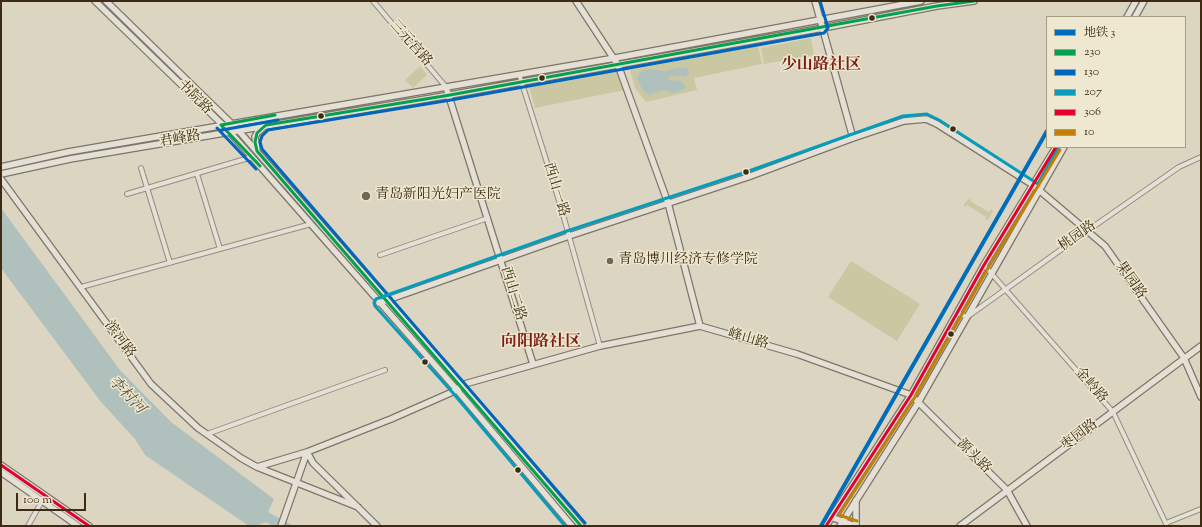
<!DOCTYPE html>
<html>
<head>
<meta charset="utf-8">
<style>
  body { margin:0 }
  #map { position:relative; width:1202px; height:527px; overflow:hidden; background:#dcd5c2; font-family:"Sorts Mill Goudy","Noto Serif SC",serif }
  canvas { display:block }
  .frame { position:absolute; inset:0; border:2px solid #3e2b13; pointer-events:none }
  .legend { position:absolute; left:1046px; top:16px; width:140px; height:132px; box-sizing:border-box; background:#efe8d0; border:1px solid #a89c84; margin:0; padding:5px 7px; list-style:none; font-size:12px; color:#3e2b13 }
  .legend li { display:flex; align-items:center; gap:8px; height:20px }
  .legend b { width:20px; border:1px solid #a89c84 }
  .scale { position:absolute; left:16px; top:493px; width:70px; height:18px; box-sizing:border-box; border:2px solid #3e2b13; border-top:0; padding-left:5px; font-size:12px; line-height:14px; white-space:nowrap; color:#3e2b13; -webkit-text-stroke:3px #efe8d0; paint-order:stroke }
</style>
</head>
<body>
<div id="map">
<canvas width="1202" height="527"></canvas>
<div class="frame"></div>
<ul class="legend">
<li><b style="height:5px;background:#006dbb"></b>地铁 3</li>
<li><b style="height:5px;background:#03a04e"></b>230</li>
<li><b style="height:5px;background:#0065bd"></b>130</li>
<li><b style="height:5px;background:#069cbb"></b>207</li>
<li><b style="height:5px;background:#e4002b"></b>306</li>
<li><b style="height:5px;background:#c08106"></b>10</li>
</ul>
<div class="scale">100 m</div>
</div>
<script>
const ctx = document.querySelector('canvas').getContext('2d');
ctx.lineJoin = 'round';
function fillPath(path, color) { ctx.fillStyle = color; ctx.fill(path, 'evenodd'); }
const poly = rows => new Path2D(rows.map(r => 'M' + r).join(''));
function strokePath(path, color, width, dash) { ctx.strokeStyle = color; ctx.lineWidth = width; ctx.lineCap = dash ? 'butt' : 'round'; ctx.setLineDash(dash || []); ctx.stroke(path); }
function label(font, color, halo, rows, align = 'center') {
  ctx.font = font + ' "Sorts Mill Goudy","Noto Serif SC",serif'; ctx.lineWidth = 3; ctx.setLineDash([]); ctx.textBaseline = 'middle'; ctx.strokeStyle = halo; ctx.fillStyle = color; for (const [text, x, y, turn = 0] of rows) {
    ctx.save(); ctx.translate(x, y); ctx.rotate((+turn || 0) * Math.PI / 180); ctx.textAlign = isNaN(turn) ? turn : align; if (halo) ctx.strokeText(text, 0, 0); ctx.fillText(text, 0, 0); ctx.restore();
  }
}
fillPath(poly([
  [811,38,814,55,764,64,761,48],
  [758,45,762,64,694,78,697,90,646,102,635,88,630,70],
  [420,66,427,75,413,88,405,80],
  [618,71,625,90,535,108,529,86],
  [971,197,970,201,989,212,991,209,993,211,989,219,985,220,986,217,967,205,964,207,964,204],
  [851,261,920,304,897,341,828,297]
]), '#cac8a3');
fillPath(poly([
  [677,68,686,68,690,72,686,77,671,75,668,78,671,81,679,80,682,82,686,87,681,91,675,93,664,90,649,95,643,91,637,78,640,72,649,69,665,71],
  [1,208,120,370,171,422,274,499,268,512,294,526,272,526,266,522,256,526,249,526,145,455,135,439,101,402,1,268]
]), '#b0c1bd');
const street = poly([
  [373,1,446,87],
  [519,74,560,204,600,346],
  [141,168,170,263],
  [197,174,220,249],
  [127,194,252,157],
  [380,255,488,218],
  [984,265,1113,412,1167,526],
  [81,287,311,224],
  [957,313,967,317,1087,231,1179,167,1201,157],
  [207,434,385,370],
  [1166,523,1201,509],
  [28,526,42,501]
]);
const secondary = poly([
  [95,1,229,131,457,390,572,526],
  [106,1,238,130,461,385,581,526],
  [576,1,618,65,668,203,700,326],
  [815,1,853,138],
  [1127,17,1136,1],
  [1135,17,1144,1],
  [446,87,533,364],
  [257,151,255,137,257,133,265,126],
  [1,167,68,152,615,58,921,1],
  [1,174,70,159,450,95,823,28,937,6,974,1],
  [1,179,151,384,198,428,241,458,257,467,307,452,391,419,457,390,461,385,600,346,700,326,797,354,911,395,1007,490,1027,526],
  [379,303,569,236,748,177,853,138,904,121,926,119,937,124,1033,185,1105,246,1184,358,1201,397],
  [307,452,313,463,377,526],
  [1,465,89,526],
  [257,467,358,507],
  [1,472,78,526],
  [831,517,855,526],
  [281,526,307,452],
  [826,526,911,395,984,265,1056,147],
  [840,526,918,403,1064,147],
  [856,526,856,500],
  [960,526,1201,346]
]);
strokePath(street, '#948e80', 6);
strokePath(secondary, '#7d7669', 8);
strokePath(street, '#e4e0d6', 4);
strokePath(secondary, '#e4e0d6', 5.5);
strokePath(poly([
  [221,125,275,115],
  [221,125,260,166],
  [581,526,257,151,255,142,257,133,266,125,450,95,937,6,974,1]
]), '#03a04e', 3);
strokePath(poly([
  [217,128,256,169],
  [222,130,278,120],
  [585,523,262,149,260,142,262,136,268,130,451,100,824,33,828,28,820,1]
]), '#0065bd', 3);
strokePath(poly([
  [565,526,453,393,375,306,374,303,376,299,567,231,746,172,903,116,927,114,939,120,1038,184,1058,147]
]), '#069cbb', 3);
strokePath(poly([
  [1,465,89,526],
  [826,526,911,395,984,265,1056,147]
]), '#e4002b', 3);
strokePath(poly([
  [857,521,839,515,915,397,988,268,1060,150]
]), '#c08106', 3);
strokePath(poly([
  [821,526,1047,131]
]), '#006dbb', 4);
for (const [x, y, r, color] of [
  [872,18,3.5,"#3e2b13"],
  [542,78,3.5,"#3e2b13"],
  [321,116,3.5,"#3e2b13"],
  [953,129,3.5,"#3e2b13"],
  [746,172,3.5,"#3e2b13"],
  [366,196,5,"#756650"],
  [610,261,4,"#756650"],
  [951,334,3.5,"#3e2b13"],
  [425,362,3.5,"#3e2b13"],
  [518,470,3.5,"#3e2b13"]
]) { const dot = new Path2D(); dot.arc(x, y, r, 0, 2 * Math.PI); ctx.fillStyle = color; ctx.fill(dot); strokePath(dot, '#efe8d0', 1.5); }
label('14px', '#3e2b13', '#efe8d0', [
  ["三元宫路",410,44,49],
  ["书院路",194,98,45],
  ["君峰路",180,140,-10],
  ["西山一路",555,190,73],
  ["桃园路",1078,237,-35],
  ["果园路",1130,281,55],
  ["西山二路",512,294,73],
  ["滨河路",119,340,54],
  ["峰山路",748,340,16],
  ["金岭路",1090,386,49],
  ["枣园路",1080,436,-37],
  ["源头路",973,457,45]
]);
label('14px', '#3e2b13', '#efe8d0', [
  ["青岛新阳光妇产医院",375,196],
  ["青岛博川经济专修学院",618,261]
], 'left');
label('italic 15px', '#564e3d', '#efe8d0', [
  ["李村河",126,396,46]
]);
label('bold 16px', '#7a1f14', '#efe8d0', [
  ["少山路社区",821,66],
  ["向阳路社区",541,343]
]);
</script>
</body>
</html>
